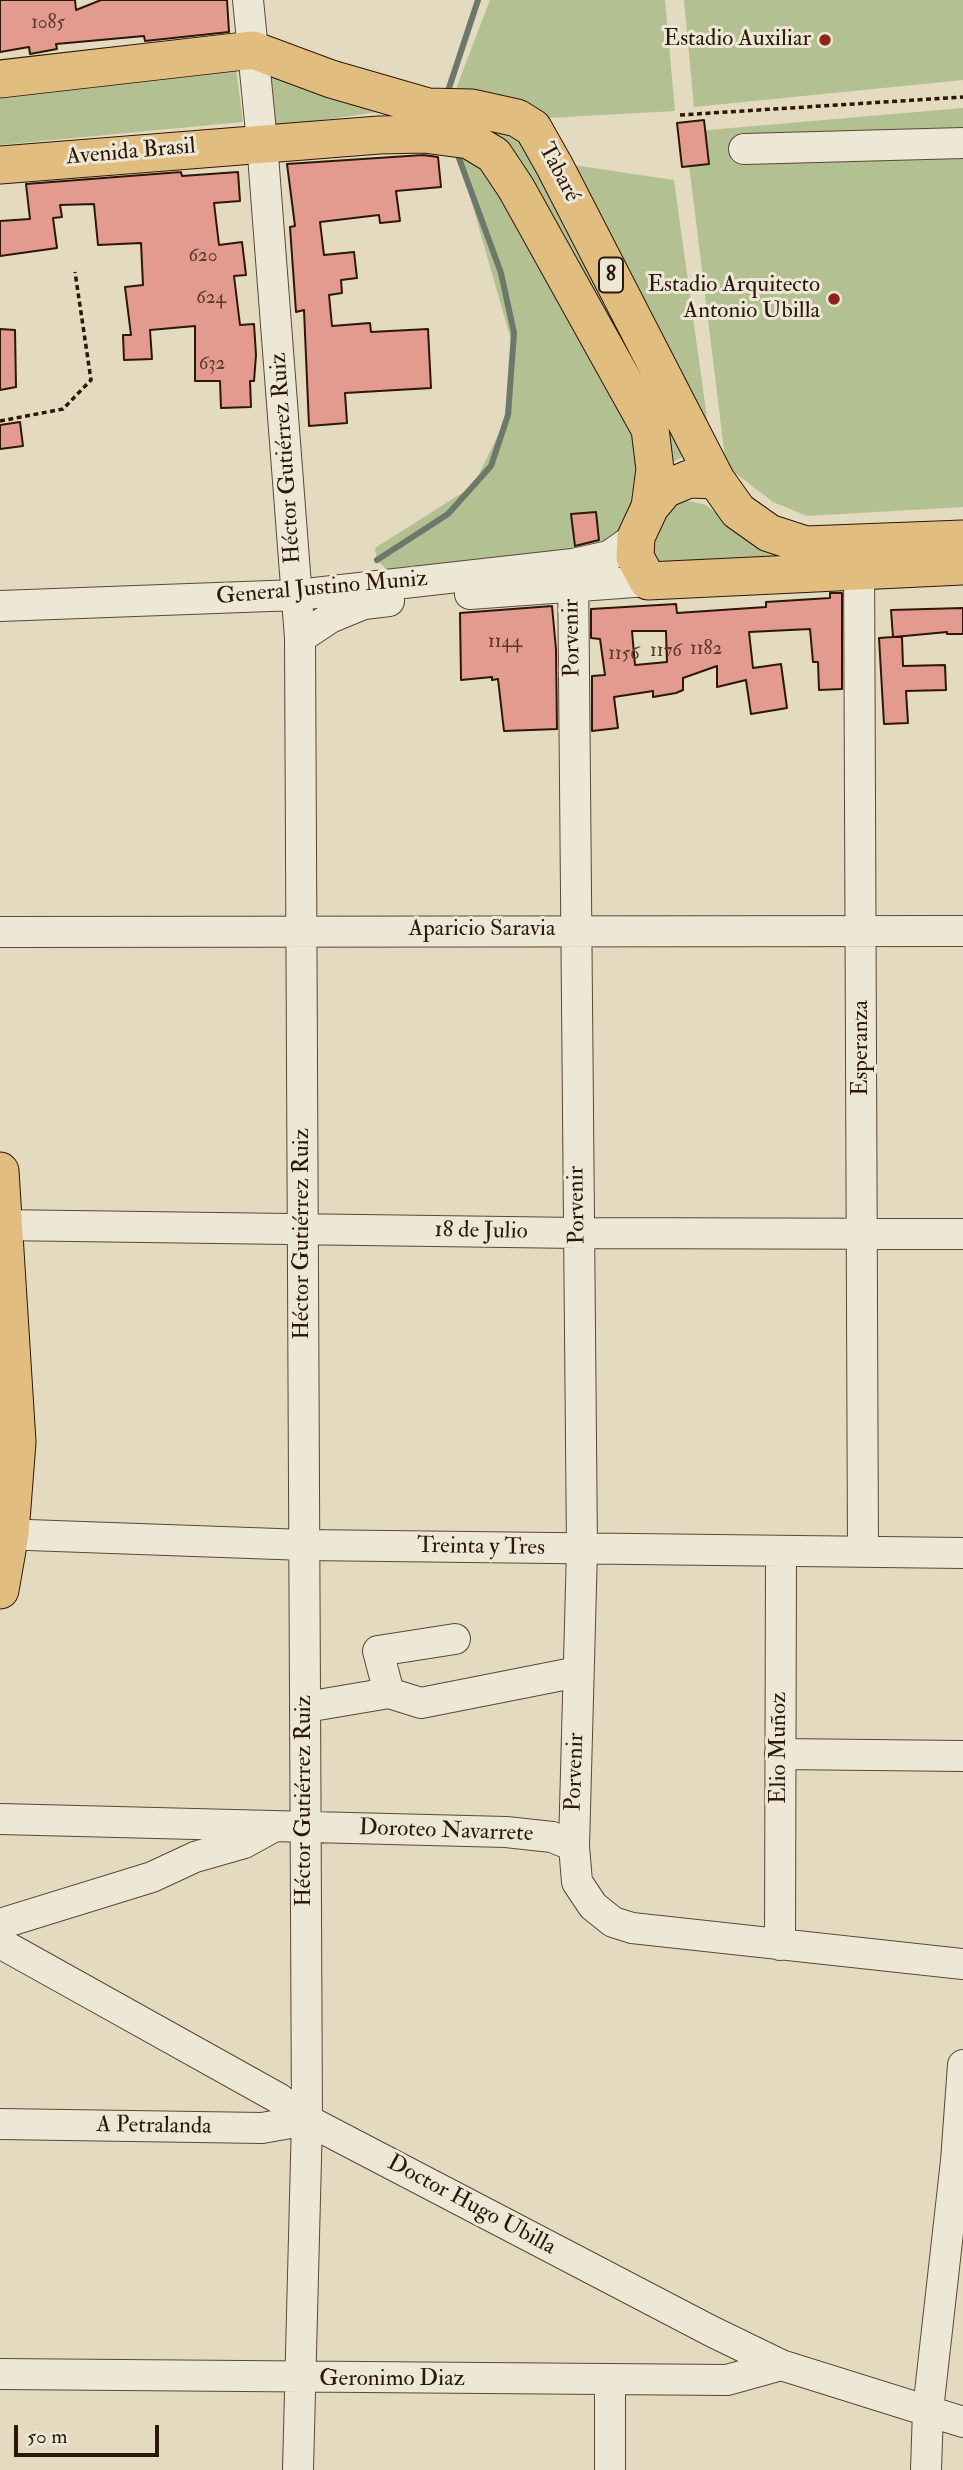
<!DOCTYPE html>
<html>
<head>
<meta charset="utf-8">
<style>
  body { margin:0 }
  #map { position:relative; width:963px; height:2470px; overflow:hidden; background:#e3dabf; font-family:"IM FELL Double Pica",serif }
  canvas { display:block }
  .scale { position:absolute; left:14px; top:2425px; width:145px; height:32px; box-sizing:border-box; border:4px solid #2c1708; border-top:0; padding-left:9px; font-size:21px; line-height:24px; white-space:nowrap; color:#2c1708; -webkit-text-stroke:5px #ede7d5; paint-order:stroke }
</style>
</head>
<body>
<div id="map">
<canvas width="963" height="2470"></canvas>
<div class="scale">50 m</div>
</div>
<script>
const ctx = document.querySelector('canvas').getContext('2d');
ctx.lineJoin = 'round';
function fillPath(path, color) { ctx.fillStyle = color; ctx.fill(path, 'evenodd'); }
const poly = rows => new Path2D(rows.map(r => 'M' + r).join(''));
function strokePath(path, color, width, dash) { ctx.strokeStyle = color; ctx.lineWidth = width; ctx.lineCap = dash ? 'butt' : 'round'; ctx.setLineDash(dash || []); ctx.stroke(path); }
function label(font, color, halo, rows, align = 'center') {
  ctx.font = font + ' "IM FELL Double Pica",serif'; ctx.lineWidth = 6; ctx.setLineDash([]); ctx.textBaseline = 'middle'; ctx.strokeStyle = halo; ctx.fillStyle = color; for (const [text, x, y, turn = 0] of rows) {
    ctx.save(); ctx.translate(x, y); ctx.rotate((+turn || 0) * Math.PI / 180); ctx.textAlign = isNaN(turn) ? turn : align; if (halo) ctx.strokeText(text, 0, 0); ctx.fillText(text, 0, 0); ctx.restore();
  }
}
fillPath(poly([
  [490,0,665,0,675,111,548,118,454,94],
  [684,0,963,0,963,80,694,107],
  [235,61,243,122,0,145,0,94],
  [269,68,378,112,275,127],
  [963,108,963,507,807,516,773,502,726,466,685,132],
  [474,118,524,130,691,453,670,463,508,146],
  [459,158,489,162,635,422,642,460,634,516,600,546,387,570,377,560,375,548,473,486,508,415,513,347],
  [573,165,674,180,711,447],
  [680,499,706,505,753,544,822,564,656,569,649,542,661,518]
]), '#b3c092');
strokePath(poly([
  [447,94,478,0],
  [377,560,448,514,491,466,508,415,514,333,501,273,456,150]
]), '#6c796a', 6);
const building = poly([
  [0,0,75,0,76,10,101,0,227,0,229,32,145,41,144,36,56,44,57,49,30,54,29,47,0,52,0,0],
  [704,120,709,164,682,167,677,123,704,120],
  [423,155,438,157,441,187,396,191,400,221,380,223,379,215,320,222,324,255,354,252,357,278,341,280,342,293,329,295,332,326,370,323,371,332,428,329,431,388,345,393,347,423,309,426,304,310,296,312,290,227,295,226,287,164,423,155],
  [181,172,182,176,238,172,240,201,214,203,219,245,242,242,246,275,234,276,240,325,254,324,256,355,254,381,250,381,251,407,221,408,220,381,195,381,195,326,150,330,152,359,124,360,123,335,131,335,125,287,143,285,141,243,98,245,94,204,60,205,62,217,53,218,57,248,0,256,0,221,30,219,26,184,181,172],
  [0,329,15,330,16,387,0,390,0,329],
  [20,422,23,446,0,449,0,425,20,422],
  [596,512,599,540,575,546,571,514,596,512],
  [830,593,842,593,842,689,819,690,818,662,813,662,810,629,749,632,753,668,781,664,787,708,751,714,746,680,717,687,717,666,683,678,683,690,676,693,653,697,653,691,614,697,618,728,592,731,592,676,605,675,600,639,591,638,591,609,676,604,677,613,766,607,766,602,830,598,830,593],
  [632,631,666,631,667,662,635,665,632,631],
  [552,606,556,649,557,729,504,731,498,679,492,680,492,677,461,680,460,613,552,606],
  [963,608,963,634,947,634,947,632,894,637,902,637,903,666,945,665,946,690,906,691,908,723,884,724,879,638,893,637,891,610,963,608]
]);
fillPath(building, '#e29b8e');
strokePath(building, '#2c1708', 2);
const minor = poly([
  [248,0,262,142,300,638,307,2120,298,2470],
  [744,149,963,143],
  [859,550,863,1551],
  [573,564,582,1550,574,1846],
  [470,594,648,581],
  [0,606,297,595,573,564,609,556,636,537],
  [300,638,330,618,364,604,389,601],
  [0,932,963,931],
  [0,1225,578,1233,963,1234],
  [0,1534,305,1545,963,1553],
  [389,1693,378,1651,455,1639],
  [306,1707,389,1693,421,1703,578,1672],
  [780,1754,963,1756],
  [0,1819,506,1832,552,1837,574,1846,577,1882,593,1906,613,1922,632,1928,963,1964],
  [0,1924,152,1877,195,1857,244,1843,273,1827],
  [0,1943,278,2098,307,2120,711,2331,781,2365,963,2422],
  [780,1945,781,1552],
  [0,2124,262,2128,307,2120],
  [0,2374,727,2380,781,2365],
  [610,2470,610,2381],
  [926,2470,928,2410,956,2161,963,2065]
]);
const major = poly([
  [0,79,253,50,331,79,428,107,472,108,517,118,533,128,555,167,716,480,738,511,769,533,806,545,963,539],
  [0,165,379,135,424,134,469,140,494,155,516,188,650,429,655,469,650,507],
  [716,480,689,479,665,489,650,507,636,537,635,557,648,581,963,566],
  [0,1171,17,1442,10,1533,0,1590]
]);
strokePath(minor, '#5a4836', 32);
strokePath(major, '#2c1708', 39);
strokePath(poly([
  [680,115,963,97],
  [0,421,63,409,91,380,75,272]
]), '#2c1708', 3.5, [5, 3.5]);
strokePath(minor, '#ede7d5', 30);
strokePath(major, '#e2bd80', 37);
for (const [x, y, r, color] of [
  [825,40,7,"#8f2418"],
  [834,299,7,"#8f2418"]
]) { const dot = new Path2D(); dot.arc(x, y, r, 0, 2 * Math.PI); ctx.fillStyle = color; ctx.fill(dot); strokePath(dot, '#ede7d5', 2.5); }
label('19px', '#5a382a', null, [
  ["1085",48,24],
  ["620",203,257],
  ["624",211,299],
  ["632",212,365],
  ["1144",505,643],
  ["1182",706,650],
  ["1176",666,652],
  ["1156",624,655]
]);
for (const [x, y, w] of [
  [611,275,24]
]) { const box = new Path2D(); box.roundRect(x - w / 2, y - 17.5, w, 35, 5); ctx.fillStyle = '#ede7d5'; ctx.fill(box); strokePath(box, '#2c1708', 2); }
label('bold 21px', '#2c1708', null, [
  ["8",611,275]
]);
label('23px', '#2c1708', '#ede7d5', [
  ["Estadio Auxiliar",811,40],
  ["Estadio Arquitecto",820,286],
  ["Antonio Ubilla",820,312]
], 'right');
label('23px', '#2c1708', '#ede7d5', [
  ["Avenida Brasil",131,153,-5],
  ["Tabaré",558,173,62],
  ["Héctor Gutiérrez Ruiz",287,458,-94],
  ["General Justino Muniz",322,589,-5],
  ["Porvenir",573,638,-91],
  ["Aparicio Saravia",482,930],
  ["Esperanza",862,1048,-90],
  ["Porvenir",578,1205,-91],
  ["18 de Julio",481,1232,1],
  ["Héctor Gutiérrez Ruiz",303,1234,-90],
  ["Treinta y Tres",481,1548,1],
  ["Elio Muñoz",780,1748,-90],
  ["Porvenir",576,1772,-88],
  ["Héctor Gutiérrez Ruiz",305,1801,-90],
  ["Doroteo Navarrete",446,1832,2],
  ["A Petralanda",154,2127,1],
  ["Doctor Hugo Ubilla",471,2206,28],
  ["Geronimo Diaz",392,2380]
]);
</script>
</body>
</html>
